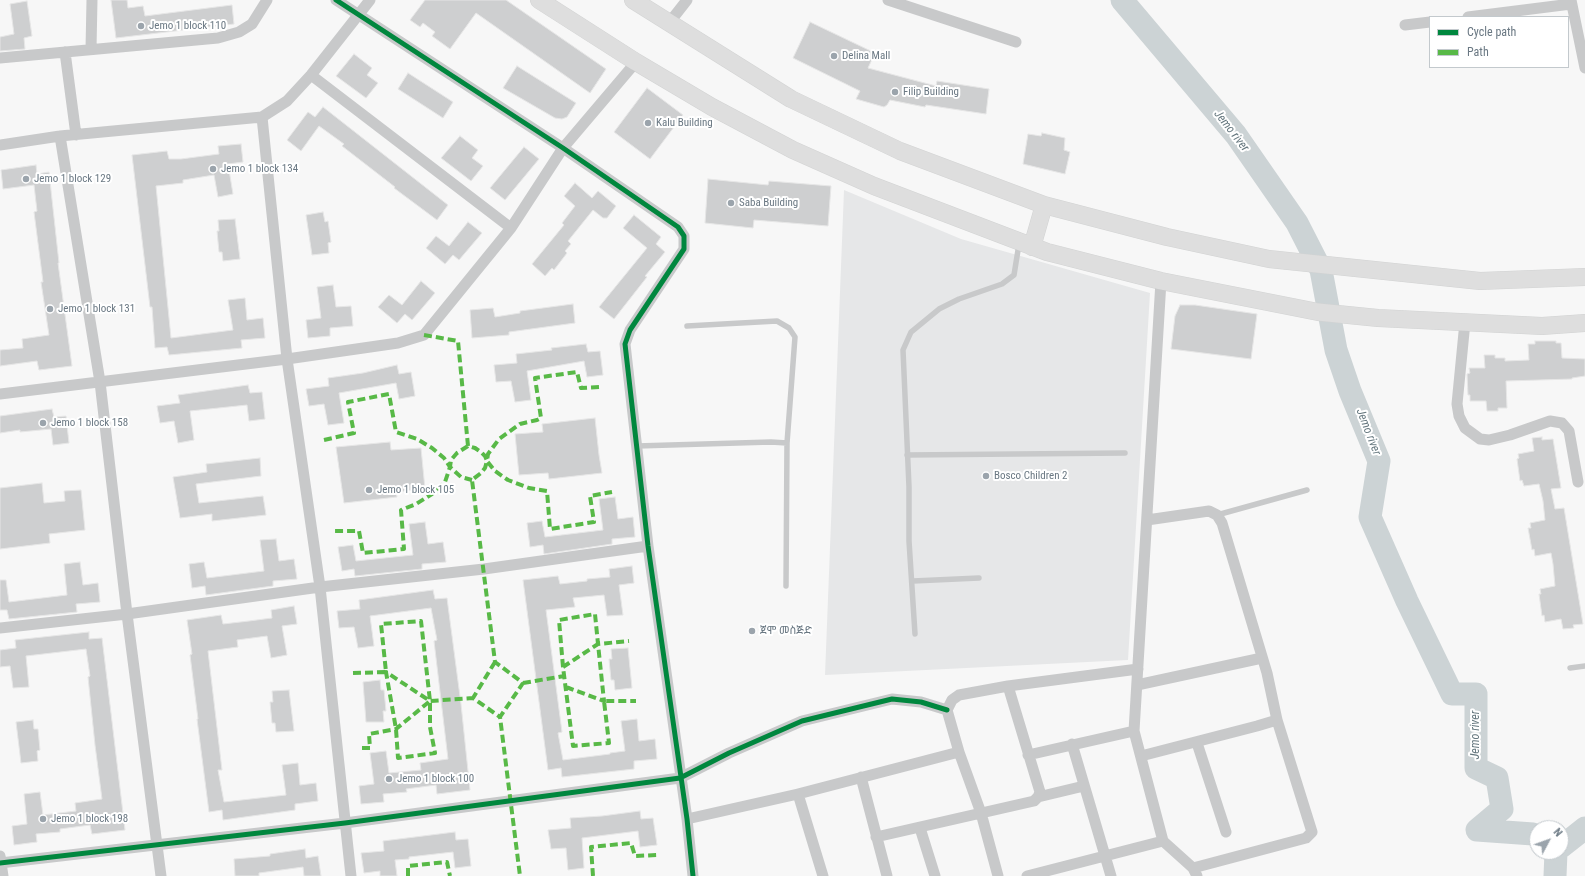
<!DOCTYPE html>
<html>
<head>
<meta charset="utf-8">
<style>
  body { margin:0 }
  #map { position:relative; width:1585px; height:876px; overflow:hidden; background:#f7f7f7; font-family:"Roboto Condensed",sans-serif }
  canvas { display:block }
  .legend { position:absolute; left:1429px; top:16px; width:140px; height:52px; box-sizing:border-box; background:#fff; border:1px solid #c3c9cd; margin:0; padding:5px 7px; list-style:none; font-size:12px; color:#6a7883 }
  .legend li { display:flex; align-items:center; gap:8px; height:20px }
  .legend b { width:20px; border:1px solid #c3c9cd }
  .north { position:absolute; left:1529px; top:820px; width:40px; height:40px; box-sizing:border-box; background:#fff; border:1px solid #c3c9cd; border-radius:50%; rotate:49deg; font-size:11px; font-weight:700; line-height:16px; text-align:center; color:#6a7883 }
  .north::after { content:''; display:block; margin:auto; width:14px; height:18px; background:#9ba4ac; clip-path:polygon(50% 0,100% 100%,50% 72%,0 100%) }
</style>
</head>
<body>
<div id="map">
<canvas width="1585" height="876"></canvas>
<ul class="legend">
<li><b style="height:5px;background:#00873e"></b>Cycle path</li>
<li><b style="height:5px;background:#58b947"></b>Path</li>
</ul>
<div class="north">N</div>
</div>
<script>
const ctx = document.querySelector('canvas').getContext('2d');
ctx.lineJoin = 'round';
function fillPath(path, color) { ctx.fillStyle = color; ctx.fill(path, 'evenodd'); }
const poly = rows => new Path2D(rows.map(r => 'M' + r).join(''));
function strokePath(path, color, width, dash) { ctx.strokeStyle = color; ctx.lineWidth = width; ctx.lineCap = dash ? 'butt' : 'round'; ctx.setLineDash(dash || []); ctx.stroke(path); }
function label(font, color, halo, rows, align = 'center') {
  ctx.font = font + ' "Roboto Condensed","Noto Sans Ethiopic",sans-serif'; ctx.lineWidth = 4; ctx.setLineDash([]); ctx.textBaseline = 'middle'; ctx.strokeStyle = halo; ctx.fillStyle = color; for (const [text, x, y, turn = 0] of rows) {
    ctx.save(); ctx.translate(x, y); ctx.rotate((+turn || 0) * Math.PI / 180); ctx.textAlign = isNaN(turn) ? turn : align; if (halo) ctx.strokeText(text, 0, 0); ctx.fillText(text, 0, 0); ctx.restore();
  }
}
fillPath(poly([
  [844,190,961,239,1150,293,1128,660,825,675]
]), '#e6e7e8');
strokePath(poly([
  [1122,0,1236,135,1297,223,1321,270,1336,350,1350,391,1379,461,1370,517,1407,601,1452,694,1476,694,1476,768,1497,778,1502,809,1477,830,1533,834,1537,836],
  [1561,847,1585,828],
  [1555,876,1556,852]
]), '#ccd3d5', 23);
const building = poly([
  [111,0,127,0,128,8,143,6,145,16,232,5,234,24,116,38,111,0],
  [425,0,506,0,606,69,590,93,476,13,450,49,432,36,435,32,423,23,420,27,410,20,425,0],
  [27,1,32,36,24,38,25,49,0,51,0,37,14,34,10,4,27,1],
  [810,22,875,53,868,68,936,86,937,81,989,89,986,114,926,105,925,107,890,100,887,105,884,107,856,99,860,91,793,58,810,22],
  [354,54,372,68,367,75,378,83,366,98,336,76,354,54],
  [517,66,576,103,567,117,562,119,555,118,503,88,517,66],
  [408,73,453,102,443,118,398,89,408,73],
  [647,88,683,115,650,159,614,132,647,88],
  [323,107,448,205,437,220,394,188,395,187,342,146,344,144,319,126,301,151,287,140,308,112,315,117,323,107],
  [1042,133,1065,138,1064,150,1070,152,1065,174,1023,164,1028,134,1041,136,1042,133],
  [460,136,478,150,472,158,483,166,471,181,441,158,460,136],
  [241,144,243,162,228,164,233,194,218,197,214,175,183,180,183,183,156,186,171,338,233,330,228,300,245,298,247,320,263,318,265,338,241,340,242,348,169,355,167,347,155,348,152,307,150,307,132,155,167,151,169,159,181,159,219,154,218,146,241,144],
  [524,147,539,159,505,200,490,188,524,147],
  [36,165,37,174,49,172,59,263,58,263,72,366,39,370,37,361,0,366,0,350,23,348,22,339,49,335,41,282,43,282,34,212,37,211,34,185,3,189,1,170,36,165],
  [708,179,768,185,769,181,831,186,828,226,754,220,753,228,705,223,708,179],
  [575,183,592,198,598,191,616,206,607,218,603,218,593,210,568,241,571,244,565,251,567,253,554,270,552,268,545,276,532,264,564,225,562,223,575,206,564,196,575,183],
  [323,212,325,222,328,221,331,242,328,243,329,253,312,255,306,215,323,212],
  [634,215,661,237,656,244,665,252,645,276,647,277,614,319,599,307,647,248,623,228,634,215],
  [235,219,240,259,223,261,222,252,219,252,217,231,219,231,218,220,235,219],
  [468,222,482,233,459,260,453,255,445,264,426,248,436,236,449,246,468,222],
  [421,281,435,293,412,320,405,314,397,323,378,307,389,295,402,305,421,281],
  [333,285,336,307,351,306,353,326,330,328,330,336,308,338,306,320,321,318,317,287,333,285],
  [573,304,575,323,509,332,509,335,472,338,470,310,493,308,495,317,520,313,520,311,573,304],
  [1180,305,1195,305,1257,314,1251,359,1171,349,1175,316,1180,305],
  [1535,341,1556,341,1556,343,1561,343,1562,358,1585,359,1585,376,1572,378,1572,379,1506,381,1507,408,1498,408,1498,411,1487,411,1486,401,1470,401,1470,395,1468,395,1467,374,1470,373,1469,368,1485,368,1484,355,1495,355,1495,358,1505,358,1505,361,1529,360,1528,344,1535,344,1535,341],
  [586,344,588,352,600,351,603,375,587,377,584,361,527,371,531,400,515,402,511,381,496,382,494,365,517,363,516,354,552,350,551,348,586,344],
  [397,365,399,374,411,372,415,396,399,399,396,383,339,393,344,423,328,425,324,404,309,406,306,389,329,386,328,378,363,373,397,365],
  [248,385,250,393,262,392,265,419,249,421,247,405,190,411,194,440,178,443,174,421,160,423,157,406,180,403,178,395,248,385],
  [52,409,54,417,66,416,69,443,53,445,51,429,20,432,20,430,0,433,0,416,52,409],
  [595,418,599,455,602,473,549,479,548,473,519,475,515,434,543,432,542,424,595,418],
  [1542,437,1542,440,1553,439,1561,488,1551,489,1555,509,1564,508,1583,624,1573,625,1574,628,1563,629,1561,619,1545,622,1544,615,1542,616,1539,594,1541,594,1540,589,1555,586,1553,564,1551,553,1535,556,1534,549,1532,550,1528,528,1531,528,1530,523,1545,520,1543,501,1539,484,1524,486,1522,480,1520,481,1517,459,1519,458,1518,454,1534,451,1532,438,1542,437],
  [390,442,391,450,421,448,425,489,396,492,397,497,344,503,336,447,390,442],
  [260,458,261,476,196,484,199,503,263,496,266,515,212,521,212,514,180,518,173,477,207,472,206,464,260,458],
  [42,483,44,503,65,501,64,491,81,490,85,530,49,534,50,543,0,549,0,488,42,483],
  [615,497,618,519,633,517,635,537,612,539,612,544,544,554,543,545,530,547,527,523,542,521,545,537,603,530,599,499,615,497],
  [425,522,428,544,443,542,446,562,422,564,422,569,355,576,354,569,342,571,338,547,353,545,356,561,413,555,409,524,425,522],
  [276,539,279,561,294,559,297,579,273,581,273,586,206,595,205,586,192,588,189,564,204,562,207,578,264,571,260,540,276,539],
  [80,562,83,585,98,583,100,602,76,604,77,612,9,619,7,610,0,610,0,580,6,580,9,602,67,595,64,564,80,562],
  [632,566,634,583,619,585,623,615,607,616,604,595,573,598,575,607,546,610,562,732,558,733,563,760,610,754,610,753,625,751,621,721,637,719,639,741,655,739,657,759,634,761,634,769,562,777,561,768,548,770,523,580,558,576,560,584,587,581,587,579,610,577,609,569,632,566],
  [433,590,435,599,447,598,461,704,470,790,437,794,436,785,406,789,407,792,383,794,384,802,361,804,359,786,374,784,370,753,386,751,389,773,421,770,420,763,448,759,434,641,437,640,431,608,370,616,374,646,358,648,354,627,339,628,337,611,360,609,359,600,433,590],
  [294,606,297,624,282,626,287,655,271,658,267,636,237,640,238,647,208,651,222,770,218,770,224,802,286,795,282,765,298,763,300,785,316,783,318,801,295,804,295,810,223,820,222,810,209,812,197,719,198,719,190,655,192,654,187,620,221,615,223,624,249,621,272,618,271,610,294,606],
  [89,632,89,639,102,638,125,830,92,834,90,825,60,829,60,832,36,834,37,842,14,845,12,826,27,824,24,794,40,792,43,815,76,811,75,803,102,799,95,745,88,677,90,676,86,649,26,656,29,687,13,688,10,666,0,667,0,650,16,648,15,640,89,632],
  [628,648,632,688,615,690,614,680,611,680,609,659,612,659,611,649,628,648],
  [380,680,381,690,384,690,386,711,383,711,384,722,366,722,363,682,380,680],
  [289,690,294,731,276,732,275,723,272,723,270,702,273,702,272,691,289,690],
  [33,720,34,729,38,729,40,750,37,751,38,761,21,763,16,722,33,720],
  [640,811,641,819,653,818,657,845,640,847,638,831,582,838,584,868,568,870,566,848,551,849,548,830,571,828,570,818,602,816,640,811],
  [455,832,456,840,468,839,471,866,455,868,453,852,409,857,409,859,395,860,397,876,380,876,380,871,364,873,361,853,384,851,383,841,455,832],
  [305,849,306,858,318,856,321,876,304,876,303,867,259,873,259,876,235,876,234,859,270,856,270,854,305,849]
]);
fillPath(building, '#cecfd0');
strokePath(building, '#e6e6e6', 1);
const primary = poly([
  [539,0,636,62,712,107,793,150,874,186,1047,252,1161,281,1318,312,1378,318,1542,326,1585,323],
  [633,0,791,99,900,151,1044,205,1167,237,1269,259,1480,281,1585,277],
  [1032,247,1044,205]
]);
strokePath(primary, '#d2d3d3', 18);
strokePath(poly([
  [687,326,777,321,789,328,795,337,787,443,786,586],
  [637,446,771,442,787,443],
  [907,455,1125,453],
  [1217,515,1307,490],
  [913,581,979,578],
  [915,634,909,541,909,487,903,350,911,332,939,309,959,299,1002,284,1014,275,1019,244],
  [1570,668,1585,666]
]), '#c8c9ca', 5.5);
strokePath(poly([
  [336,0,563,148,678,227,684,236,684,249,630,330,625,344,648,546,687,819,693,876],
  [888,0,1016,42],
  [1571,0,1585,68],
  [1468,17,1571,4],
  [669,23,687,0],
  [1405,25,1430,22],
  [91,49,92,0],
  [65,52,76,135],
  [0,58,218,38,239,32,252,24,267,0],
  [311,75,511,228],
  [262,117,287,359,320,587,351,876],
  [60,136,100,382,127,614,161,876],
  [0,145,60,136,262,117,287,101,311,75,370,0],
  [1161,281,1134,731,1163,841,1193,868,1197,876],
  [1465,322,1457,404,1459,416,1465,428,1480,439,1489,440,1510,435,1550,421,1562,423,1569,431,1578,482],
  [0,394,287,359,398,343,424,335,511,228,563,148,636,62],
  [1147,520,1209,511,1217,515,1222,523,1267,673,1277,720,1312,832,1306,838,1193,868],
  [0,628,127,614,320,587,484,569,648,546],
  [1137,685,1262,658],
  [1197,743,1226,832],
  [1072,744,1111,876],
  [1028,755,1134,731],
  [1141,756,1257,726,1277,720],
  [861,777,887,876],
  [798,794,823,876],
  [1038,797,1084,786],
  [687,819,798,794,959,752],
  [920,828,935,876],
  [876,837,1034,801,1038,797,1040,792,1008,686],
  [0,856,3,876],
  [0,863,345,823,680,778,729,753,802,721,892,699,921,702,947,710],
  [998,876,981,813,959,752,947,710,952,700,959,695,1008,686,1138,669],
  [1027,876,1163,841]
]), '#c8c9ca', 11);
strokePath(primary, '#dedede', 17);
strokePath(poly([
  [424,335,458,341,468,446,475,448,482,453,485,456,487,461,485,468,481,473,472,480,495,662,523,683,500,717,520,876],
  [599,387,581,388,577,372,535,378,541,418,537,420,520,424,499,439,488,454,487,461,495,471,508,480,529,488,547,491,550,529,594,522,590,496,612,492],
  [324,440,354,433,348,402,389,394,396,432,417,439,432,448,444,458,450,467,445,482,432,494,416,504,401,510,404,549,363,553,359,531,334,531],
  [468,446,457,453,451,460,450,467,461,477,472,480],
  [495,662,473,698,500,717],
  [563,667,559,620,595,614,598,644,629,641],
  [353,673,386,672,381,624,421,621,430,701,430,727,435,753,398,758,396,729,386,672,430,701,473,698],
  [523,683,564,676],
  [566,687,604,701,598,644,563,667,573,746,609,743,604,701,636,701],
  [362,748,370,748,369,734,396,729,430,701],
  [408,876,408,866,447,862,450,876],
  [593,876,591,847,631,843,635,856,657,855]
]), '#58b947', 4, [8, 4]);
strokePath(poly([
  [336,0,563,148,678,227,684,236,684,249,630,330,625,344,648,546,687,819,693,876],
  [0,863,345,823,680,778,729,753,802,721,892,699,921,702,947,710]
]), '#00873e', 5);
for (const [x, y, r, color] of [
  [141,26,4,"#9ba4ac"],
  [834,56,4,"#9ba4ac"],
  [895,92,4,"#9ba4ac"],
  [648,123,4,"#9ba4ac"],
  [213,169,4,"#9ba4ac"],
  [26,179,4,"#9ba4ac"],
  [731,203,4,"#9ba4ac"],
  [50,309,4,"#9ba4ac"],
  [43,423,4,"#9ba4ac"],
  [986,476,4,"#9ba4ac"],
  [369,490,4,"#9ba4ac"],
  [752,631,4,"#9ba4ac"],
  [389,779,4,"#9ba4ac"],
  [43,819,4,"#9ba4ac"]
]) { const dot = new Path2D(); dot.arc(x, y, r, 0, 2 * Math.PI); ctx.fillStyle = color; ctx.fill(dot); strokePath(dot, '#fff', 1.5); }
label('11px', '#6a7883', '#fff', [
  ["Jemo 1 block 110",149,26],
  ["Delina Mall",842,56],
  ["Filip Building",903,92],
  ["Kalu Building",656,123],
  ["Jemo 1 block 134",221,169],
  ["Jemo 1 block 129",34,179],
  ["Saba Building",739,203],
  ["Jemo 1 block 131",58,309],
  ["Jemo 1 block 158",51,423],
  ["Bosco Children 2",994,476],
  ["Jemo 1 block 105",377,490],
  ["ጀሞ መስጅድ",760,631],
  ["Jemo 1 block 100",397,779],
  ["Jemo 1 block 198",51,819]
], 'left');
label('italic 12px', '#66787f', '#fff', [
  ["Jemo river",1231,131,52],
  ["Jemo river",1368,432,69],
  ["Jemo river",1476,735,-90]
]);
</script>
</body>
</html>
